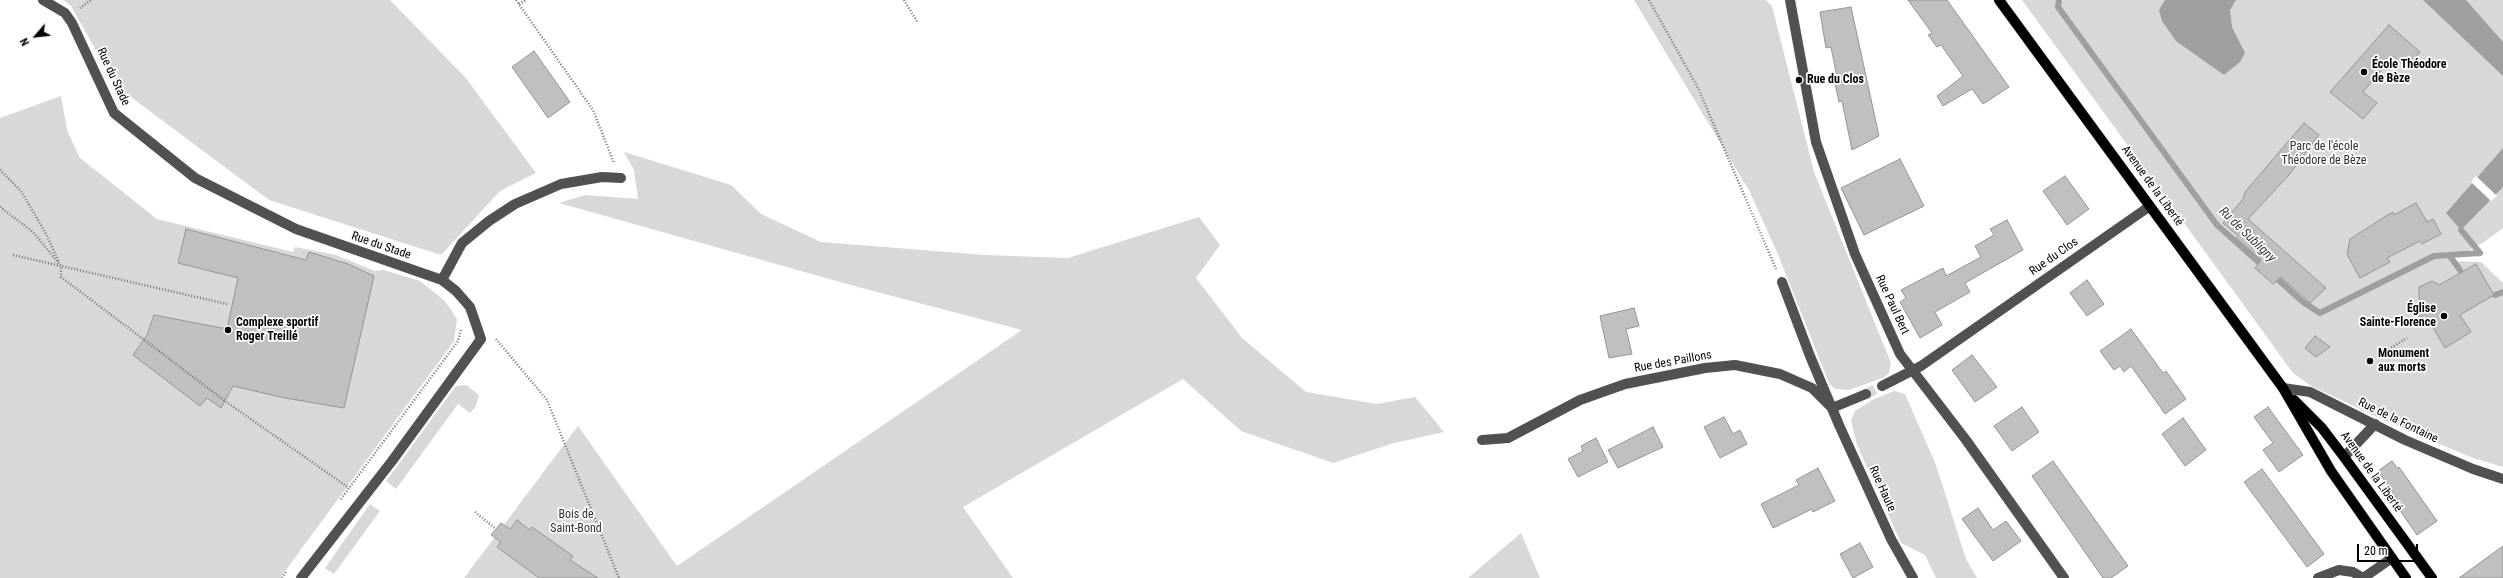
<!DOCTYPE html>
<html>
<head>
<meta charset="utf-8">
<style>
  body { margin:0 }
  #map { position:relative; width:2503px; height:578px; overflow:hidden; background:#fff; font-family:"Roboto Condensed",sans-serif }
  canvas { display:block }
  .north { position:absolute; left:16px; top:16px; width:40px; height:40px; -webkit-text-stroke:3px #fff; paint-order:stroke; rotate:242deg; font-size:11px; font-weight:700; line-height:16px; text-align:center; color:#000 }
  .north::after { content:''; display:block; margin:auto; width:14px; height:18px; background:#000; clip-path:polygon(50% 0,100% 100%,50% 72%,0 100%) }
  .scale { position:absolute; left:2357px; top:544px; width:61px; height:18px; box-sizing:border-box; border:2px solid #000; border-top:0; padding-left:5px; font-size:12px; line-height:14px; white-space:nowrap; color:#000; -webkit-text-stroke:3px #fff; paint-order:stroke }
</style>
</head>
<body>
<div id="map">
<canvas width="2503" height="578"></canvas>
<div class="north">N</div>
<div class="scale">20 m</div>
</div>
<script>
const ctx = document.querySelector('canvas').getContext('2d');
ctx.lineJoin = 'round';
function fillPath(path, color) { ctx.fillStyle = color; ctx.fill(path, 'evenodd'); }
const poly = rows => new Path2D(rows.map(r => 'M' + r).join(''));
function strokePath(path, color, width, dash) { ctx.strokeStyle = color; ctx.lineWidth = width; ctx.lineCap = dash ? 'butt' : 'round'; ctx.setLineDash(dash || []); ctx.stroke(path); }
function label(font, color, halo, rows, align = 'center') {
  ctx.font = font + ' "Roboto Condensed",sans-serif'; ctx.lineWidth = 3.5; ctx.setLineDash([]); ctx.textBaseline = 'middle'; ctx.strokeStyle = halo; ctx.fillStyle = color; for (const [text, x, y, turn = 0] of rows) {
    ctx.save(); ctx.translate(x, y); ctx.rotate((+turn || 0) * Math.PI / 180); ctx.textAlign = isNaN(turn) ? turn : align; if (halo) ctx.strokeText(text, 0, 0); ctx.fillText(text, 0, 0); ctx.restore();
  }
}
fillPath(poly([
  [63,0,390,0,465,77,536,173,500,191,441,255,269,200,116,86,71,6],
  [1634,0,1766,0,1772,6,1814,172,1891,363,1889,373,1885,377,1849,390,1835,389,1829,383,1779,257,1750,192],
  [2022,0,2503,0,2503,228,2484,242,2449,261,2481,262,2503,283,2503,467,2473,458,2388,422,2311,386,2293,373],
  [61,96,67,130,80,158,157,219,293,252,295,247,336,255,375,271,384,270,420,281,445,301,457,319,454,341,280,578,0,578,0,118],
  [624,152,731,185,761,214,821,242,985,255,1068,258,1199,217,1220,245,1196,278,1242,338,1306,392,1377,404,1415,397,1444,432,1394,443,1333,463,1241,431,1183,379,963,507,1013,578,464,578,578,426,677,566,1022,330,858,287,559,203,585,195,638,199,634,170],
  [466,385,479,395,476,406,470,413,458,404,396,489,386,481,456,386],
  [1894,391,1905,394,1936,465,1966,559,1977,578,1936,578,1925,555,1901,543,1857,445,1851,421,1855,411,1872,400],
  [370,504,380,511,334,574,325,568],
  [1521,533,1540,578,1468,578]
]), '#d8d8d8');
fillPath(poly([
  [2165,0,2236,0,2230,10,2232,27,2245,53,2240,62,2224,75,2176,41,2162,21,2159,10],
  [2423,0,2466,0,2503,42,2503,76],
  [2503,148,2503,187,2461,230,2446,213]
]), '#9f9f9f');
fillPath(poly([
  [2476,176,2497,196,2491,201,2471,182]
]), '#fff');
strokePath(poly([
  [2059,0,2058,7,2217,225,2264,267],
  [2461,230,2480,253],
  [2449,255,2460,270],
  [2273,275,2303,302,2320,313,2434,256,2480,253],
  [2495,295,2503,292]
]), '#9f9f9f', 6);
const building = poly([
  [1908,0,1947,0,2009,87,1983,104,1972,89,1943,106,1937,96,1963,76,1941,45,1937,47,1928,35,1932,33,1908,0],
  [1851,7,1879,136,1852,150,1842,101,1839,102,1835,83,1838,82,1831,47,1826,48,1820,12,1851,7],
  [2389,25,2420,52,2407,68,2393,56,2363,92,2377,103,2363,119,2330,92,2389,25],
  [534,51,570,102,548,118,512,67,534,51],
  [2304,123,2319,135,2289,175,2248,219,2326,288,2310,303,2281,277,2273,284,2255,268,2261,260,2236,238,2238,236,2223,223,2243,199,2245,192,2304,123],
  [1900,159,1924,206,1864,235,1841,188,1900,159],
  [2065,176,2089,209,2067,225,2043,191,2065,176],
  [2416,203,2427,222,2433,219,2441,234,2422,244,2420,241,2387,258,2390,262,2360,278,2347,254,2350,239,2386,216,2393,212,2394,215,2416,203],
  [2007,220,2023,250,1965,283,1970,292,1935,312,1942,325,1920,338,1900,302,1906,298,1901,290,1943,268,1946,276,1981,257,1975,246,1994,235,1990,229,2007,220],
  [186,229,306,260,309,252,348,264,374,276,344,408,285,398,233,386,221,408,207,398,200,406,133,355,147,335,154,315,227,329,238,278,178,263,186,229],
  [2476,264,2494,295,2460,315,2471,332,2445,348,2425,314,2419,318,2419,287,2432,281,2439,285,2476,264],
  [2087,280,2104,304,2087,316,2070,293,2087,280],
  [1634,308,1639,326,1626,329,1632,354,1609,358,1600,316,1634,308],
  [2131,329,2163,373,2166,371,2186,399,2165,414,2131,366,2124,372,2120,366,2114,370,2100,351,2131,329],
  [2315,336,2330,347,2316,357,2305,348,2315,336],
  [1972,355,1997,387,1975,402,1952,370,1972,355],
  [2022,407,2039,432,2012,451,1994,426,2022,407],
  [2268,407,2303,455,2279,472,2263,450,2273,443,2254,417,2268,407],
  [1724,417,1733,434,1740,430,1747,444,1720,458,1704,427,1724,417],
  [2183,418,2206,450,2185,466,2162,434,2183,418],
  [1653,427,1663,447,1618,468,1608,450,1653,427],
  [1596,438,1608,462,1578,477,1568,459,1583,451,1581,446,1596,438],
  [2053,461,2128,566,2111,578,2103,578,2032,476,2053,461],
  [2392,461,2398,469,2399,467,2437,521,2417,535,2399,509,2402,506,2378,471,2392,461],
  [1818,468,1835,501,1813,512,1812,509,1773,528,1761,504,1799,485,1796,480,1818,468],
  [2262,469,2324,554,2307,567,2244,482,2262,469],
  [1978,508,1993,530,2006,521,2021,541,1993,561,1962,519,1978,508],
  [517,520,530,530,532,527,573,556,570,560,598,578,539,578,497,547,501,542,491,535,501,523,510,529,517,520],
  [1860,543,1873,567,1853,578,1840,554,1860,543],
  [2503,546,2503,578,2459,578,2503,546]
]);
fillPath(building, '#c0c0c0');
strokePath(building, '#959595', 1);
strokePath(poly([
  [1866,394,1882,386]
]), '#d9d9d9', 10, [10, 5]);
const major = poly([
  [1999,0,2283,388,2331,471,2406,578],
  [2294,400,2322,428,2344,457,2432,578]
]);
strokePath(major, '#dbdbdb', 11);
strokePath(poly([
  [516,0,593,110,614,163],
  [904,0,918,23],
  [1649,0,1698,88,1776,269],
  [519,4,527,0],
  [80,8,91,0],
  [0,170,21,191,45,232,59,262],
  [0,207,33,232,61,266,227,304],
  [13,255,61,266,61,277,225,401,349,488],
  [496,339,547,400,619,578],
  [2381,354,2407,338],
  [341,499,458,341,461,329],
  [475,512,496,529],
  [282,578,286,572]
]), '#737373', 2.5, [1, 2]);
strokePath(poly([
  [43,0,65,13,72,23,114,113,195,178,296,229,442,280,456,291,470,307,481,339,392,461,301,578],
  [1790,0,1816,142,1855,254,1900,354,1966,440,2064,578],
  [442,280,462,243,489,221,515,204,561,184,602,177,621,178],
  [1782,282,1810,356,1839,425,1891,539,1913,578],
  [1882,386,1921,366,2150,206],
  [2283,388,2310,392,2405,440,2473,469,2503,479],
  [1832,408,1866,394],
  [1482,440,1508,438,1580,400,1625,384,1705,368,1735,365,1780,374,1812,388,1832,408],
  [2344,457,2375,424],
  [2318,578,2339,570,2353,572,2363,578],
  [2363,578,2392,558]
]), '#515151', 10);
strokePath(major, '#000', 10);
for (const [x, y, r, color] of [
  [2364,72,4,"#000"],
  [1799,80,4,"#000"],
  [2444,316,4,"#000"],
  [228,330,4,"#000"],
  [2370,361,4,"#000"]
]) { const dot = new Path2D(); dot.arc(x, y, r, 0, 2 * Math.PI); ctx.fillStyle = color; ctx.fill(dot); strokePath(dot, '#fff', 1.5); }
label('bold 12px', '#000', '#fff', [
  ["École Théodore",2372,65],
  ["de Bèze",2372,79],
  ["Rue du Clos",1807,80],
  ["Église",2436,309,"right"],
  ["Sainte-Florence",2436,323,"right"],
  ["Complexe sportif",236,323],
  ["Roger Treillé",236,337],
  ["Monument",2378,354],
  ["aux morts",2378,368]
], 'left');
label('12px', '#000', '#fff', [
  ["Rue du Stade",113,77,65],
  ["Avenue de la Liberté",2152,186,54],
  ["Rue du Stade",381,246,19],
  ["Rue du Clos",2054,257,-35],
  ["Rue Paul Bert",1892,305,65],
  ["Rue des Paillons",1673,362,-10],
  ["Rue de la Fontaine",2398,421,26],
  ["Avenue de la Liberté",2371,472,54],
  ["Rue Haute",1882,489,66]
]);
label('12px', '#2f2f2f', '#fff', [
  ["Parc de l'école",2324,147],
  ["Théodore de Bèze",2324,161],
  ["Bois de",576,515],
  ["Saint-Bond",576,529]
]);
label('italic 13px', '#404040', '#fff', [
  ["Ru de Subligny",2247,235,44]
]);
</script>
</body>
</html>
